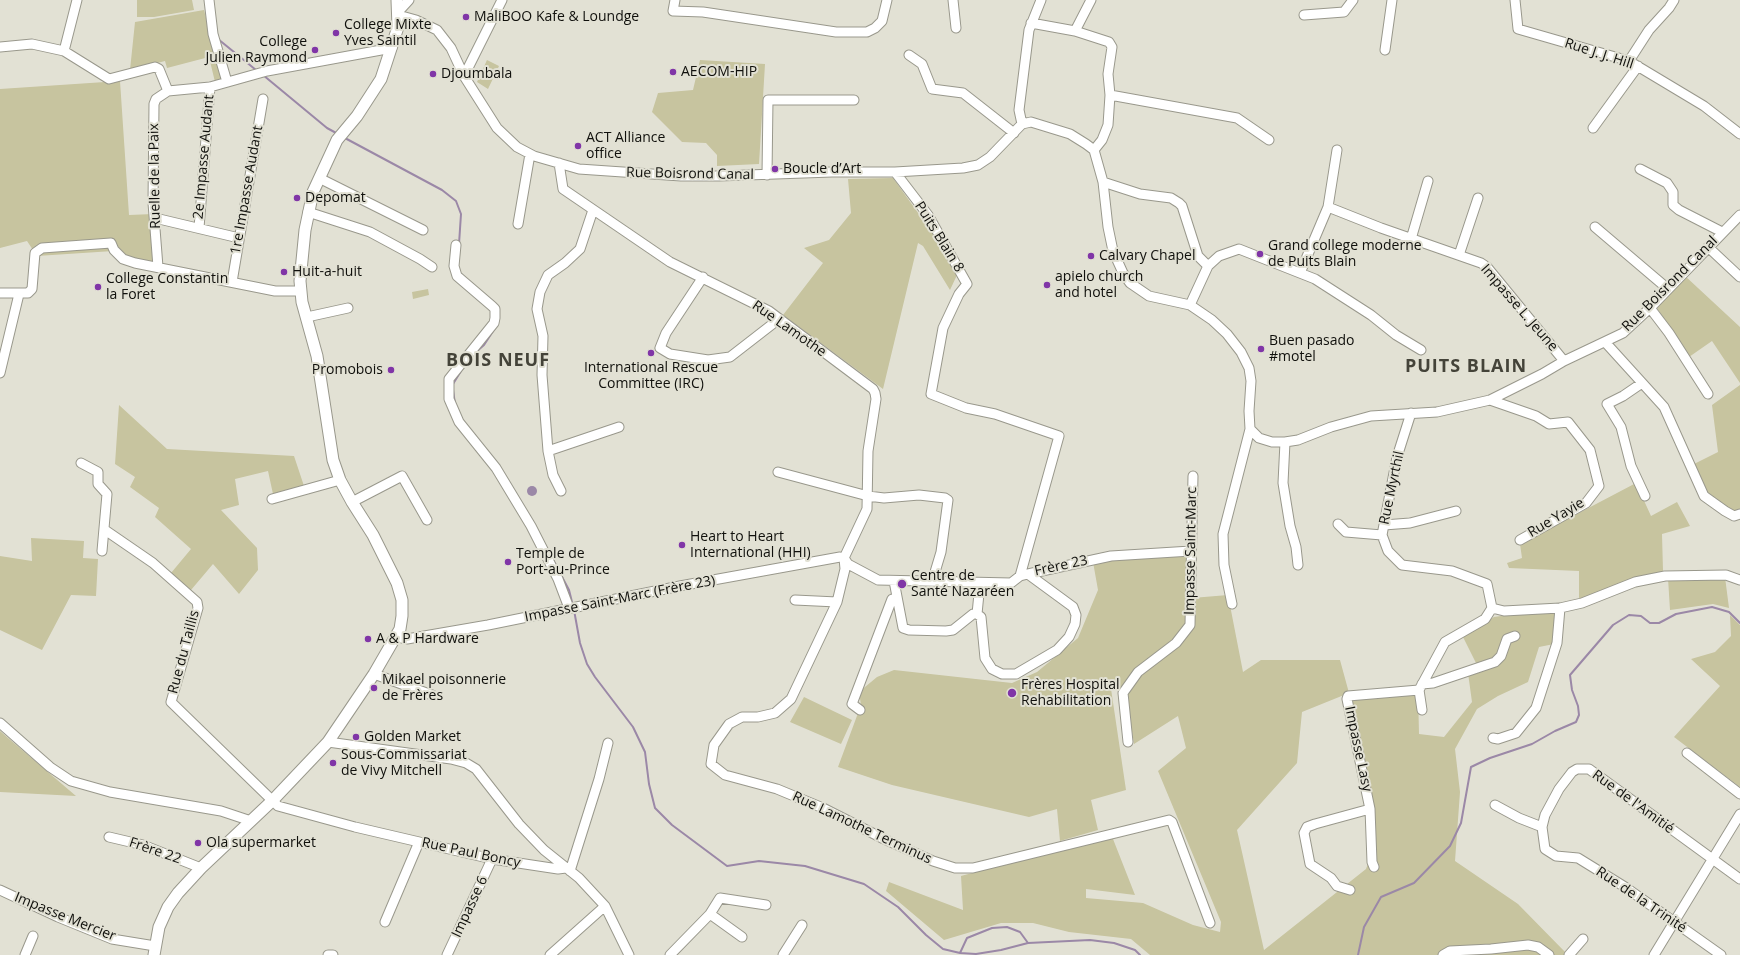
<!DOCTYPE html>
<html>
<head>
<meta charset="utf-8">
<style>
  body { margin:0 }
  canvas { display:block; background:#e2e1d4 }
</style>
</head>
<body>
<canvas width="1740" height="955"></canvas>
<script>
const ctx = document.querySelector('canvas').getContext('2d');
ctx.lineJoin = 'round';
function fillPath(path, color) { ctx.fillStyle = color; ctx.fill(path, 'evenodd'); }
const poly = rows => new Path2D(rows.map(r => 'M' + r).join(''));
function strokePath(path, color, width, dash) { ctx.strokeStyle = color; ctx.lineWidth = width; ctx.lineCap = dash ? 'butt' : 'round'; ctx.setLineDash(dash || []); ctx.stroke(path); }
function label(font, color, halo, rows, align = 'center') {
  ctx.font = font + ' "Open Sans",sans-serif'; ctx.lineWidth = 4; ctx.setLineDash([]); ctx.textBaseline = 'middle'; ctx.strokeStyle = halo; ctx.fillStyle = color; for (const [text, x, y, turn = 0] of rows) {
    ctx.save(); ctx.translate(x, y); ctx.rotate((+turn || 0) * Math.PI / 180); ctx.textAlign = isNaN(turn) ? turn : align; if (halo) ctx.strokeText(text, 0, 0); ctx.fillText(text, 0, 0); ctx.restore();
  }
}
fillPath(poly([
  [137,0,192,0,194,10,154,17,137,17],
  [204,10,210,34,218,48,227,55,227,79,215,82,209,57,167,68,165,61,130,70,135,22],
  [487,60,499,66,488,89,477,82],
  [700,60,765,64,759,164,717,166,717,155,706,143,682,142,652,112,658,93,693,90],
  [120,81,129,215,153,214,154,263,132,262,113,251,37,256,27,241,0,248,0,89],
  [893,178,931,231,957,275,950,290,923,246,918,243,883,389,783,315,823,263,804,248,829,240,851,213,848,179],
  [1684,275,1740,327,1740,383,1712,341,1689,357,1655,305],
  [428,289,429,295,413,299,412,292],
  [1740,385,1740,512,1738,513,1705,495,1692,465,1718,452,1712,405],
  [119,405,167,449,294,456,304,486,273,494,268,471,235,479,239,505,221,510,257,548,258,570,239,594,213,564,191,590,171,573,191,549,155,517,159,508,130,487,135,477,115,464],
  [1636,483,1651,516,1677,502,1690,526,1662,534,1663,571,1579,600,1579,571,1509,568,1507,563,1522,558,1520,544],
  [31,538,84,541,83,558,98,559,96,596,71,595,42,650,0,630,0,556,32,561],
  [1190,554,1192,598,1228,595,1243,672,1261,660,1340,660,1349,693,1302,712,1297,763,1237,830,1264,950,1366,869,1376,842,1368,783,1351,700,1418,692,1419,734,1444,737,1472,702,1468,673,1476,663,1463,637,1494,617,1543,610,1558,613,1554,644,1539,647,1528,682,1498,696,1477,709,1455,749,1460,792,1455,861,1518,904,1568,955,1150,955,1131,939,1069,932,1033,923,1001,923,944,940,886,891,889,882,963,910,961,876,1108,836,1113,839,1135,895,1086,889,1086,898,1143,903,1193,925,1220,932,1221,922,1158,771,1186,748,1178,716,1134,744,1126,693,1110,682,1126,790,1091,800,1098,830,1060,841,1057,809,1029,817,892,785,838,767,861,705,859,692,877,677,894,670,1012,683,1037,672,1078,638,1098,590,1093,562],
  [1725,577,1729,608,1713,604,1670,610,1668,578],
  [1730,615,1740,625,1740,787,1674,737,1720,686,1691,659,1715,652,1731,636],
  [804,697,852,720,841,744,790,722],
  [0,731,8,738,76,796,0,792]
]), '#c7c49f');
fillPath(poly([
  '527 491a5 5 0 1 1 10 0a5 5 0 1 1-10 0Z'
]), '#9b88a7');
strokePath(poly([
  [218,39,256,70],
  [263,75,327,128,338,134],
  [343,137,442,190,456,201,461,214,459,244],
  [476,352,484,345,497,325],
  [453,384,461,371],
  [453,390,455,404],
  [543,541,569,590,573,606],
  [574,610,580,643,587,664,595,677,633,727,645,752,649,784,655,808,672,825,727,866,759,861,805,866,864,884,898,907,926,935,943,949,960,953,976,954,1001,950,1028,943,1090,940,1114,943,1135,950,1140,955],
  [960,953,967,938,992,928,1007,927,1020,932,1028,943],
  [1358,955,1364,927,1381,897,1414,883,1450,846,1461,823,1471,767,1490,758,1532,744,1555,731,1576,722,1579,715,1578,706,1572,690,1570,675,1613,625,1629,615,1641,616,1650,623,1659,623,1676,614,1712,607,1729,612,1740,623]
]), '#9b88a7', 2);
const minor = poly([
  [209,0,213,34,227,82],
  [675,0,673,11,703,12,836,32,867,32,875,28,882,21,887,0],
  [953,0,956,28],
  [1515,0,1518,29,1629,61,1704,106,1740,134],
  [398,12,409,0],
  [398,15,416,20,437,30,451,48,464,76,497,128,517,147,534,156,579,169,681,176,719,176,832,172,895,172,963,168,978,165,990,157,1022,124,1031,122,1070,134,1086,144,1094,150,1103,182,1108,227,1113,251,1123,273,1130,283,1149,296,1190,305,1212,320,1227,334,1241,352,1249,368,1251,381,1249,411,1250,429,1223,534,1224,565,1232,604],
  [1304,15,1344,12,1353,0],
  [1031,23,1075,31,1109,42,1112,47,1108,74,1110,95,1108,125,1102,140,1094,150],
  [1075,31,1091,0],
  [0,47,32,44,64,51,109,79,155,67,159,69,168,91],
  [1385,50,1392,0],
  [64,51,77,0],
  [909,55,922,64,932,89,963,93,1014,133],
  [1629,61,1649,30,1669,8,1674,0],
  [464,76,502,0],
  [1110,95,1237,118,1269,140],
  [1022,124,1019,110,1029,30,1041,0],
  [1593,128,1638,66],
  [559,163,563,189,670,262,769,311,873,389,875,393,876,399,868,451,867,509,844,558,845,569,837,602,791,699,775,713,758,717,742,717,729,724,714,745,711,764,725,775,777,789,823,808,884,839,933,861,955,868,973,868,1169,820,1172,822,1210,923],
  [1640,169,1667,183,1673,192,1673,205,1679,210,1722,232],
  [895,172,928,215,967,284,959,294,943,328,931,394,966,408,995,414,1059,436,1020,576],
  [767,175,768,100,854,100],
  [319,178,423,230],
  [1103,182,1140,194,1171,198,1179,203,1182,206,1198,256,1208,266],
  [1328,207,1381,228,1481,263,1487,267,1564,361],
  [308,212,370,232,420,259,432,267],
  [155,218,239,238],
  [518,224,530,154],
  [1595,227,1668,289],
  [199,228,210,87],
  [1411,239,1428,181],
  [456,245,454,266,457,276,492,306,495,309,495,318,494,323,449,379,449,399,459,422,496,468,531,526,558,579,569,608],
  [1708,247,1740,277],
  [1459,255,1478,198],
  [158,267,153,203,154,104,156,99,168,91,210,87,267,71,392,48],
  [1300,273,1328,207,1337,150],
  [703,277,666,333,660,348,670,354,708,360,730,357,779,319],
  [232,282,263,99],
  [0,293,28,293,32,289,35,253,42,248,111,243,114,250,123,259,135,263,275,291,300,291],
  [1190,305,1208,266,1219,256,1239,249,1315,279,1371,315,1396,335,1421,350],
  [1650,308,1669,333,1708,394],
  [307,317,348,308],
  [1605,342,1664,407,1704,496,1725,511,1734,516,1740,514],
  [0,373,19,294],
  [1642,383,1623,396,1607,404,1621,427,1631,466,1645,496],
  [1490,400,1536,416,1549,424,1568,422,1590,450,1599,486,1586,503,1520,540],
  [1411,413,1397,457,1382,535,1388,551,1402,565,1452,571,1487,584,1492,608],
  [1250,429,1259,438,1272,442,1285,442,1298,440,1331,427,1371,416,1437,412,1490,400,1542,374,1564,361,1623,333,1650,308,1740,215],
  [1285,442,1283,483,1290,526,1296,547,1298,565],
  [548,451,619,427],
  [81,463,98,472,98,484,107,494,102,551],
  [778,472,868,496,884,498,919,495,945,498,948,500,941,552,932,582],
  [561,491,553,475,548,451,542,375,543,336,537,309,540,292,548,275,565,263,580,249,593,210],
  [272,499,340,480],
  [352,502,402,476,427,520],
  [1338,524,1346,532,1382,535],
  [1384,525,1410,523,1456,511],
  [105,530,153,563,197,602,198,608,171,702,278,806,355,827,492,859,558,869,566,868],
  [844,558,848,564,878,580,1011,583,1020,576,1028,574,1111,556,1191,551],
  [894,581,903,628,909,630,946,631,953,630,973,614,977,614,981,617,985,658,992,669,1002,674,1016,674,1057,650,1069,637,1075,624,1076,615,1073,607,1028,574],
  [795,600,837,602],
  [1492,608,1504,611,1560,608,1582,603,1635,582,1665,576,1726,575,1740,580],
  [977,614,980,583],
  [396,637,407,639,488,625,680,586,840,557,844,558],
  [374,674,432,695],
  [1422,684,1433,683,1495,662,1501,656,1507,639,1515,636],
  [1419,690,1422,710],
  [860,710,852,704,892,599,896,598],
  [0,723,50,767,71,781,110,792,221,811,251,821],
  [1493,738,1498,739,1516,733,1536,708,1557,643,1560,608],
  [328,742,451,759,466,763,476,769,519,824,544,850,579,878,605,906,629,955],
  [1128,742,1123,693,1138,672,1176,643,1190,625,1193,476],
  [1687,753,1740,794],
  [1495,805,1519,818,1542,827],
  [1370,809,1372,862,1374,867],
  [109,837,143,845,201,868],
  [570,871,599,779,608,743],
  [0,890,58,917,112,939,155,946],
  [1350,890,1337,886,1331,878,1310,864,1304,833,1307,827,1315,824,1370,809,1347,699,1348,696,1419,690,1445,642,1485,619,1492,608],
  [710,914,742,937],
  [385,922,419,842],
  [25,955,33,936],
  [328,955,333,955],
  [447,955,492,859],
  [550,955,605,906],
  [670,955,710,914,720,898,766,905],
  [783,955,802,925],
  [1443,955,1450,951,1491,949,1528,945,1538,947,1549,955],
  [1569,955,1583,939],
  [1654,955,1740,814],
  [1721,955,1625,887,1578,858,1556,856,1545,849,1542,827,1545,815,1559,789,1572,772,1577,769,1589,769,1740,879]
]);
const major = poly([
  [154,955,159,927,168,907,178,893,201,868,272,801,328,742,374,674,400,629,402,616,402,600,397,583,373,535,352,502,340,480,333,460,317,356,302,302,300,281,305,230,313,192,337,140,357,116,381,79,398,27,397,0]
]);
strokePath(minor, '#99988c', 11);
strokePath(major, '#99988c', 13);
strokePath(minor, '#fff', 9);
strokePath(major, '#fff', 11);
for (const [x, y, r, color] of [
  [466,17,4,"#8035a7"],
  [336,33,4,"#8035a7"],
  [315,50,4,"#8035a7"],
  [673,72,4,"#8035a7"],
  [433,74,4,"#8035a7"],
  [578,146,4,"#8035a7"],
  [775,169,4,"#8035a7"],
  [297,198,4,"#8035a7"],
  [1260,254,4,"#8035a7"],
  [1091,256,4,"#8035a7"],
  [284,272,4,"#8035a7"],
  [1047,285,4,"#8035a7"],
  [98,287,4,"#8035a7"],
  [1261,349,4,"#8035a7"],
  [651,353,4,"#8035a7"],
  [391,370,4,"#8035a7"],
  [682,545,4,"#8035a7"],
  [508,562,4,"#8035a7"],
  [902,584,5,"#8035a7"],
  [368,639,4,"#8035a7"],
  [374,688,4,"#8035a7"],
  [1012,693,5,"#8035a7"],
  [356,737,4,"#8035a7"],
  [333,763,4,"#8035a7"],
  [198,843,4,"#8035a7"]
]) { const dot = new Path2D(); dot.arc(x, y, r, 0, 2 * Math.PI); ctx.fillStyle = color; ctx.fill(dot); strokePath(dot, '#e2e1d4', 1.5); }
label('14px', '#10100c', '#e2e1d4', [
  ["MaliBOO Kafe & Loundge",474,17],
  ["College Mixte",344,25],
  ["Yves Saintil",344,41],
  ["College",307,42,"right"],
  ["Julien Raymond",307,58,"right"],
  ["AECOM-HIP",681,72],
  ["Djoumbala",441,74],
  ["ACT Alliance",586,138],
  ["office",586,154],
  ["Boucle d’Art",783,169],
  ["Depomat",305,198],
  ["Grand college moderne",1268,246],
  ["de Puits Blain",1268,262],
  ["Calvary Chapel",1099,256],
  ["Huit-a-huit",292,272],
  ["apielo church",1055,277],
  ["and hotel",1055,293],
  ["College Constantin",106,279],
  ["la Foret",106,295],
  ["Buen pasado",1269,341],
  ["#motel",1269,357],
  ["International Rescue",651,368,"center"],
  ["Committee (IRC)",651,384,"center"],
  ["Promobois",383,370,"right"],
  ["Heart to Heart",690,537],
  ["International (HHI)",690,553],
  ["Temple de",516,554],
  ["Port-au-Prince",516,570],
  ["Centre de",911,576],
  ["Santé Nazaréen",911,592],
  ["A & P Hardware",376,639],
  ["Mikael poisonnerie",382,680],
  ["de Frères",382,696],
  ["Frères Hospital",1021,685],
  ["Rehabilitation",1021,701],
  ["Golden Market",364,737],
  ["Sous-Commissariat",341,755],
  ["de Vivy Mitchell",341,771],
  ["Ola supermarket",206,843]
], 'left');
label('14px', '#10100c', '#e2e1d4', [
  ["Rue J. J. Hill",1599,54,18],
  ["2e Impasse Audant",204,157,-85],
  ["Rue Boisrond Canal",690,174,1],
  ["Ruelle de la Paix",155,176,-91],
  ["1re Impasse Audant",247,190,-80],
  ["Puits Blain 8",939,237,58],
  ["Rue Boisrond Canal",1670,284,-45],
  ["Impasse L. Jeune",1519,308,49],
  ["Rue Lamothe",789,329,35],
  ["Rue Myrthil",1392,488,-78],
  ["Rue Yayie",1556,518,-31],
  ["Impasse Saint-Marc",1191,551,-89],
  ["Frère 23",1061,566,-12],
  ["Impasse Saint-Marc (Frère 23)",620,599,-11],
  ["Rue du Taillis",184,652,-75],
  ["Impasse Lasy",1358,749,78],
  ["Rue de l'Amitié",1633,802,36],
  ["Rue Lamothe Terminus",862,828,25],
  ["Frère 22",155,851,19],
  ["Rue Paul Boncy",471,853,12],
  ["Rue de la Trinité",1641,900,34],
  ["Impasse 6",470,907,-65],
  ["Impasse Mercier",65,917,22]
]);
ctx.letterSpacing = '1px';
label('bold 18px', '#444339', '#e2e1d4', [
  ["BOIS NEUF",498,361],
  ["PUITS BLAIN",1466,367]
]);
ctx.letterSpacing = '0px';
</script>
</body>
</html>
